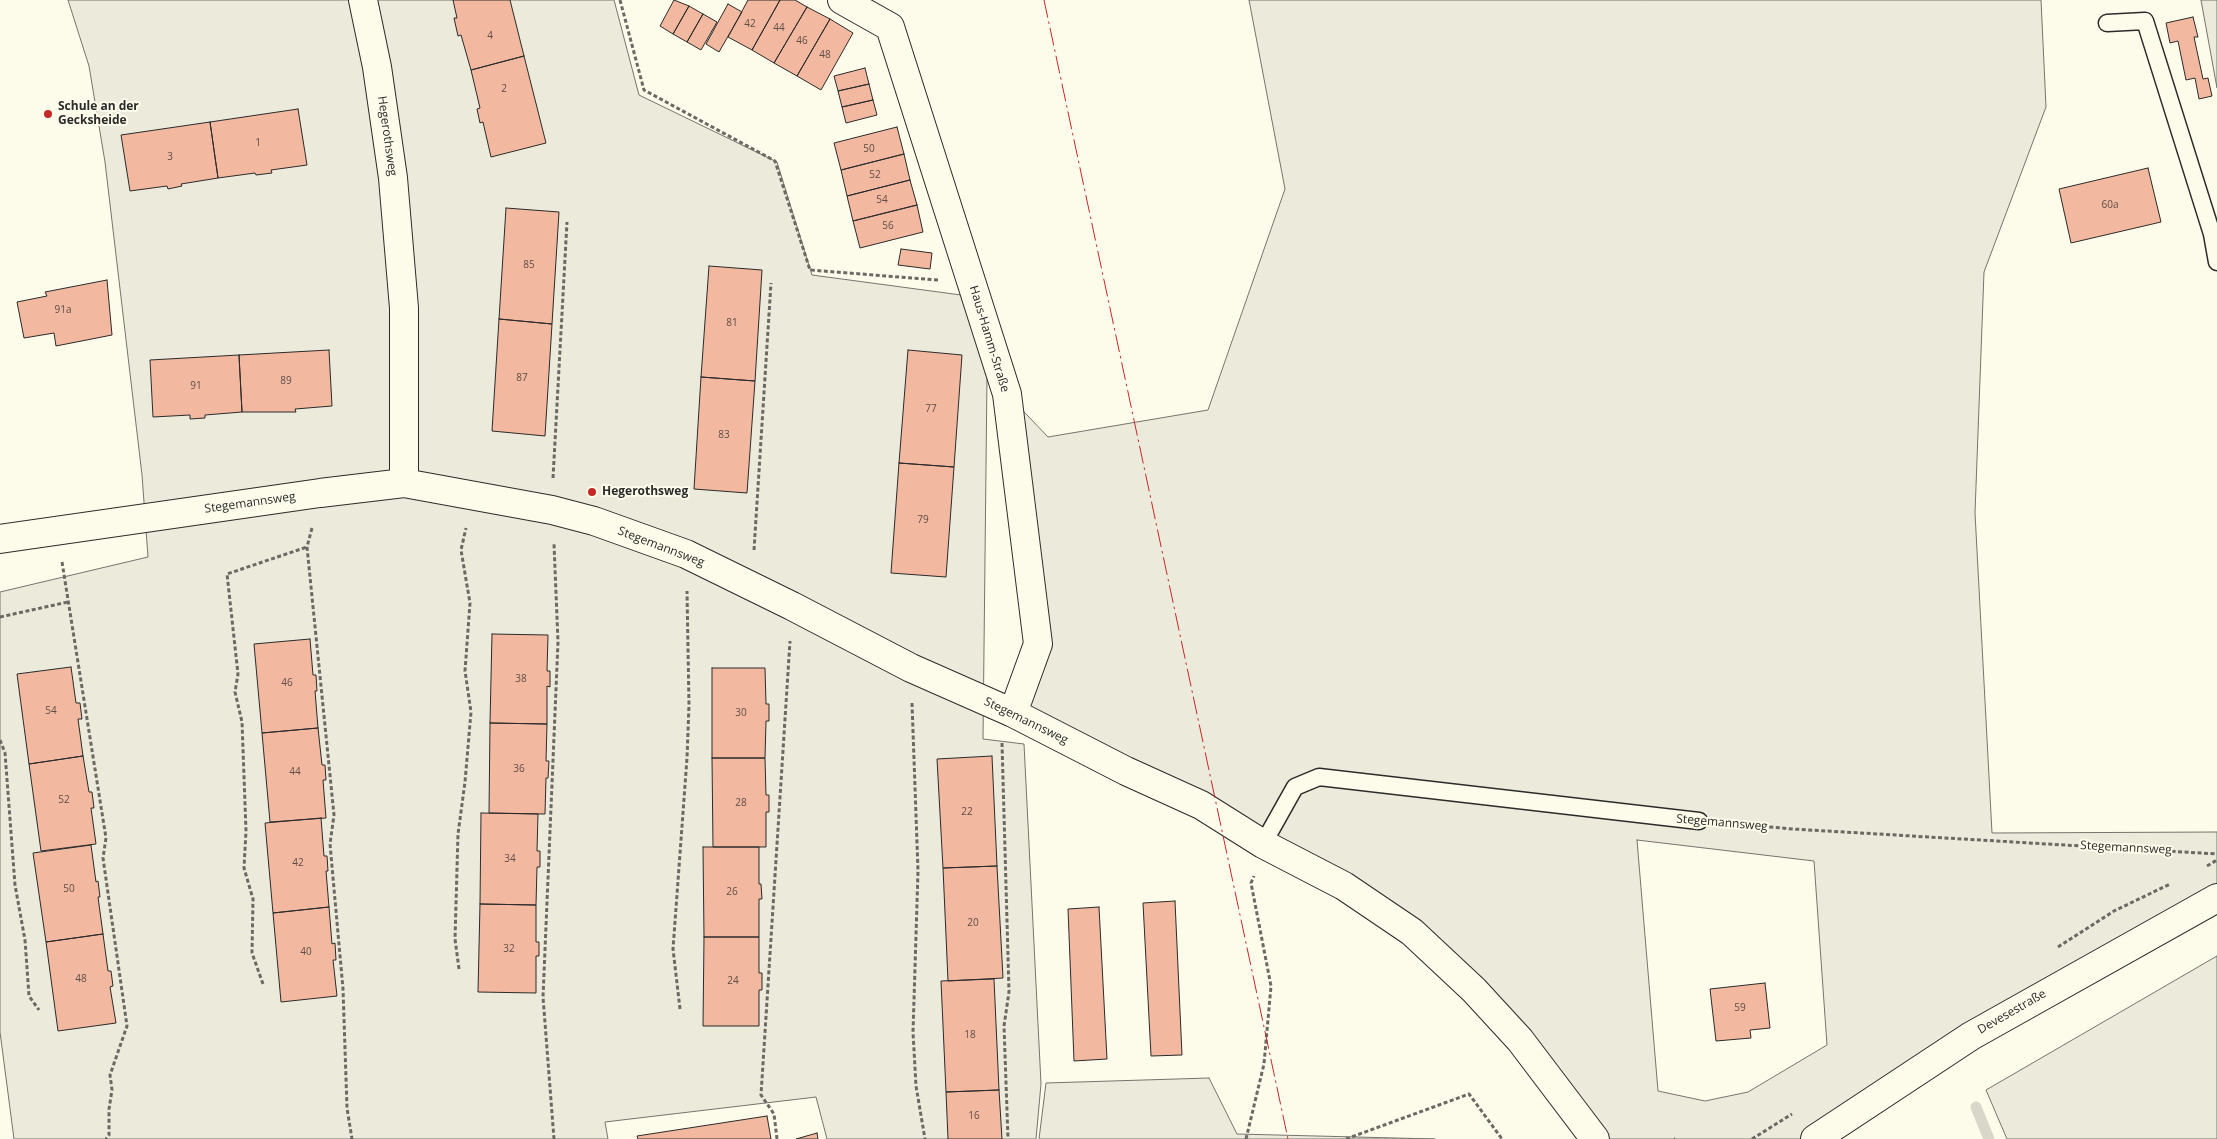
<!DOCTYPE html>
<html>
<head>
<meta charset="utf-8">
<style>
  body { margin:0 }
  canvas { display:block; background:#fdfbea }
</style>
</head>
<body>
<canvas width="2217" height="1139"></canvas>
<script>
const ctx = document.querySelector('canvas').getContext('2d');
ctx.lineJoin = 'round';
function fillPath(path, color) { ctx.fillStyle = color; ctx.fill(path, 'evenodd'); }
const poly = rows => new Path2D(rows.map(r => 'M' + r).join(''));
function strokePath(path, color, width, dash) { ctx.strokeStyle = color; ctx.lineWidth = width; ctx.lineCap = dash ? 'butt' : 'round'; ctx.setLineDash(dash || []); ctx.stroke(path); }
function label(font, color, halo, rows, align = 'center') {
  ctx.font = font + ' "Open Sans",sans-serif'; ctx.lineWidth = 4; ctx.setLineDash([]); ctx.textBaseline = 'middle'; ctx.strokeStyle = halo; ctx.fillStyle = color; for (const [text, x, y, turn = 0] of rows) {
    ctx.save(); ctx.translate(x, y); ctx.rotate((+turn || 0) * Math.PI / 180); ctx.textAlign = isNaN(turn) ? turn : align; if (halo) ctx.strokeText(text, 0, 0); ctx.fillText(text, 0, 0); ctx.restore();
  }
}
const green = poly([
  [68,0,614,0,639,95,777,162,812,275,961,295,987,377,983,739,1024,744,1041,1084,1036,1139,827,1139,816,1097,605,1122,608,1139,14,1139,0,1032,0,592,148,557,142,475,105,162,89,66,68,0],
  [1249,0,2041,0,2046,107,1984,272,1975,513,1992,833,2217,832,2217,903,1815,1139,1595,1139,1412,932,1013,713,1038,644,1007,394,1048,437,1208,410,1285,189,1249,0],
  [1637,840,1814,861,1827,1045,1748,1092,1705,1101,1658,1091,1637,840],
  [2201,0,2217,0,2217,88,2201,0],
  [2217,956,2217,1139,2007,1139,1986,1090,2217,956],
  [1209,1078,1237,1134,1435,1139,1039,1139,1046,1083,1209,1078]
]);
fillPath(green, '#ecebdb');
strokePath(green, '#74746e', 1);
strokePath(poly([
  [1976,1107,1989,1139]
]), '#d8d7c9', 11);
const building = poly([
  [453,0,510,0,524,56,471,70,461,35,458,36,454,18,457,18,453,0],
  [674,0,689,6,673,34,660,26,674,0],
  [748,0,780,0,752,50,728,37,748,0],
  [780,0,795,0,807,7,774,63,752,50,780,0],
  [728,4,742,12,719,52,706,44,728,4],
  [689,6,703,14,687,42,673,34,689,6],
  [807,7,830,19,797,76,774,63,807,7],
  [703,14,717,22,701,50,687,42,703,14],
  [2193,17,2198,37,2194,37,2203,79,2208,78,2212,96,2199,99,2195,78,2186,80,2178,41,2170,43,2166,23,2193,17],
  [830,19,853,33,821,90,797,76,830,19],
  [524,56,546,143,491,157,483,122,480,123,477,109,480,108,471,70,524,56],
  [865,68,869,84,838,91,834,76,865,68],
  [869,84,873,100,842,107,838,91,869,84],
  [873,100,877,115,846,123,842,107,873,100],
  [298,109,307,165,271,170,272,173,256,175,255,173,218,178,210,122,298,109],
  [210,122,218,178,181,184,182,186,168,189,167,186,130,191,121,135,210,122],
  [897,127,904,154,841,170,834,143,897,127],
  [904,154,910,180,847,196,841,170,904,154],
  [2148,168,2161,222,2071,243,2059,189,2148,168],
  [910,180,917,205,853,221,847,196,910,180],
  [917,205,923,232,860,248,853,221,917,205],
  [506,208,559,212,552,324,499,319,506,208],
  [901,249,932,253,930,269,898,265,901,249],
  [709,266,762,270,755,381,701,377,709,266],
  [107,280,112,335,56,346,54,333,24,338,17,302,47,296,45,292,107,280],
  [499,319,552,324,545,436,492,431,499,319],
  [329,350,332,406,295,409,296,412,242,412,239,355,329,350],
  [908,350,962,355,954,467,899,463,908,350],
  [239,355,242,412,205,415,205,418,190,419,190,415,153,417,150,360,239,355],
  [701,377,755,381,747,493,694,489,701,377],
  [899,463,954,467,946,577,891,573,899,463],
  [492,634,548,635,547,671,550,671,550,687,547,686,547,724,490,723,492,634],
  [310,639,313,675,316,675,317,691,315,691,318,728,262,733,254,644,310,639],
  [71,667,76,703,80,703,82,719,78,719,83,756,29,764,17,674,71,667],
  [712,668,765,668,766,704,769,704,769,721,766,721,765,758,712,758,712,668],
  [490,723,547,724,546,761,549,761,548,778,546,778,545,814,489,813,490,723],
  [318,728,322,765,325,765,326,780,323,780,326,818,270,822,262,733,318,728],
  [83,756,89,792,92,792,94,808,91,808,96,844,41,851,29,764,83,756],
  [992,756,997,866,943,868,937,759,992,756],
  [712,758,765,758,766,795,769,795,769,812,766,812,766,847,713,847,712,758],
  [481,813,538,814,537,851,540,851,540,867,537,867,536,905,480,904,481,813],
  [321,818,324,856,327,856,328,871,326,871,329,907,273,913,265,823,321,818],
  [91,845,96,882,98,881,100,897,98,897,103,934,46,942,33,853,91,845],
  [703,847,759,847,759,884,761,884,762,899,759,899,759,937,704,937,703,847],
  [997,866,1003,978,948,981,943,868,997,866],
  [1175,901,1182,1055,1151,1056,1143,903,1175,901],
  [480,904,536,905,536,942,539,942,539,956,536,956,536,993,478,992,480,904],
  [329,907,332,944,335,943,336,960,333,960,337,996,281,1002,273,913,329,907],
  [1099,907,1107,1059,1074,1061,1068,909,1099,907],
  [103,934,108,971,111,971,113,986,110,987,116,1023,58,1031,46,942,103,934],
  [704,937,759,937,759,973,762,973,762,990,759,990,759,1026,703,1026,704,937],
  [994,979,999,1090,946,1092,941,981,994,979],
  [1765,983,1770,1028,1750,1030,1751,1038,1716,1041,1710,989,1765,983],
  [999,1090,1002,1139,948,1139,946,1092,999,1090],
  [767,1116,771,1139,638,1139,637,1136,767,1116],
  [817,1133,818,1139,796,1139,817,1133]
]);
fillPath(building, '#f2b8a0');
strokePath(building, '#2b2b2b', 1);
const lane = poly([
  [2107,23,2145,21,2212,234,2217,262],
  [1263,844,1295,787,1319,777,1699,821]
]);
const street = poly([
  [363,0,377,67,393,178,404,308,404,483],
  [842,0,890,27,1007,394,1038,644,1013,713],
  [0,539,320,493,404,483,552,510,594,521,686,554,792,606,911,668,1013,713,1126,771,1201,805,1263,844,1344,886,1412,932,1474,990,1520,1040,1595,1139]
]);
const secondary = poly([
  [1815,1139,1971,1036,2217,898]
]);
strokePath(lane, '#2b2b2b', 19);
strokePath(street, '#2b2b2b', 30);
strokePath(secondary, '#2b2b2b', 30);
strokePath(poly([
  [620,0,644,90,775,161,810,270,938,280],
  [553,478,567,222],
  [312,528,307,547,334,815,330,844,343,989,347,1108,352,1139],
  [754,550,771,283],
  [62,562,106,838,103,858,127,1026,110,1075,112,1090,109,1109,109,1135,106,1139],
  [0,617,68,602],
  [912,703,918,871,913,1032,916,1086,925,1139],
  [0,740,5,753,15,885,25,940,29,996,39,1010],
  [1002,743,1009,992,1004,1026,1008,1139],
  [1724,823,1793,829,2217,854],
  [2207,866,2217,860],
  [2058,947,2114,911,2170,884],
  [459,969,455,939,458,834,465,782,471,712,465,671,470,603,461,550,466,528],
  [263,984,252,953,253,899,244,868,246,831,242,722,235,692,238,674,227,574,307,547],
  [680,1009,673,949,687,758,689,705,687,591],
  [554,1139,543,997,558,642,554,544],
  [777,1139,774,1114,761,1095,790,641],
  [1246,1139,1264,1064,1271,986,1251,883,1254,876],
  [1346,1139,1469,1094,1502,1139],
  [1674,1139,1675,1139],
  [1752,1139,1792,1114]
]), '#6a6964', 3, [4, 2.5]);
strokePath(lane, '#fdfbea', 16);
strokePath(street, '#fdfbea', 28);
strokePath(secondary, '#fdfbea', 28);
strokePath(poly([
  [1044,0,1288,1139]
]), '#c62828', 1, [18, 4, 2.5, 4]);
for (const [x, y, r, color] of [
  [48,114,5,"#c62828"],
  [592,492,5,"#c62828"]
]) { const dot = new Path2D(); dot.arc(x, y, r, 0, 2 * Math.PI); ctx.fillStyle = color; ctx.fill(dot); strokePath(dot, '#fdfbea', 2); }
label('10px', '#5d4e48', null, [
  ["42",750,24],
  ["44",779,28],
  ["4",490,36],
  ["46",802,41],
  ["48",825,55],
  ["2",504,89],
  ["1",258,143],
  ["50",869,149],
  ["3",170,157],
  ["52",875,175],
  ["54",882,200],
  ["60a",2110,205],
  ["56",888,226],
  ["85",529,265],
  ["91a",63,310],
  ["81",732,323],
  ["87",522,378],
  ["89",286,381],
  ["91",196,386],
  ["77",931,409],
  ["83",724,435],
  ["79",923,520],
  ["38",521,679],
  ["46",287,683],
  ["54",51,711],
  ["30",741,713],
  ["36",519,769],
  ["44",295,772],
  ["52",64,800],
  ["28",741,803],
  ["22",967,812],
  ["34",510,859],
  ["42",298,863],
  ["50",69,889],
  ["26",732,892],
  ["20",973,923],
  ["32",509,949],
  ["40",306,952],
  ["48",81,979],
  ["24",733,981],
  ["59",1740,1008],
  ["18",970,1035],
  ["16",974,1116]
]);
label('bold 12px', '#2b2b2b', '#fdfbea', [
  ["Schule an der",58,107],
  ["Gecksheide",58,121],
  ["Hegerothsweg",602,492]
], 'left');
label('12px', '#2b2b2b', '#fdfbea', [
  ["Hegerothsweg",387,136,82],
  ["Haus-Hamm-Straße",989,339,73],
  ["Stegemannsweg",250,503,-8],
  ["Stegemannsweg",661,547,21],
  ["Stegemannsweg",1026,721,26],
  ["Stegemannsweg",1722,823,5],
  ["Stegemannsweg",2126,848,3],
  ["Devesestraße",2012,1012,-30]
]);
</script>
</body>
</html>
